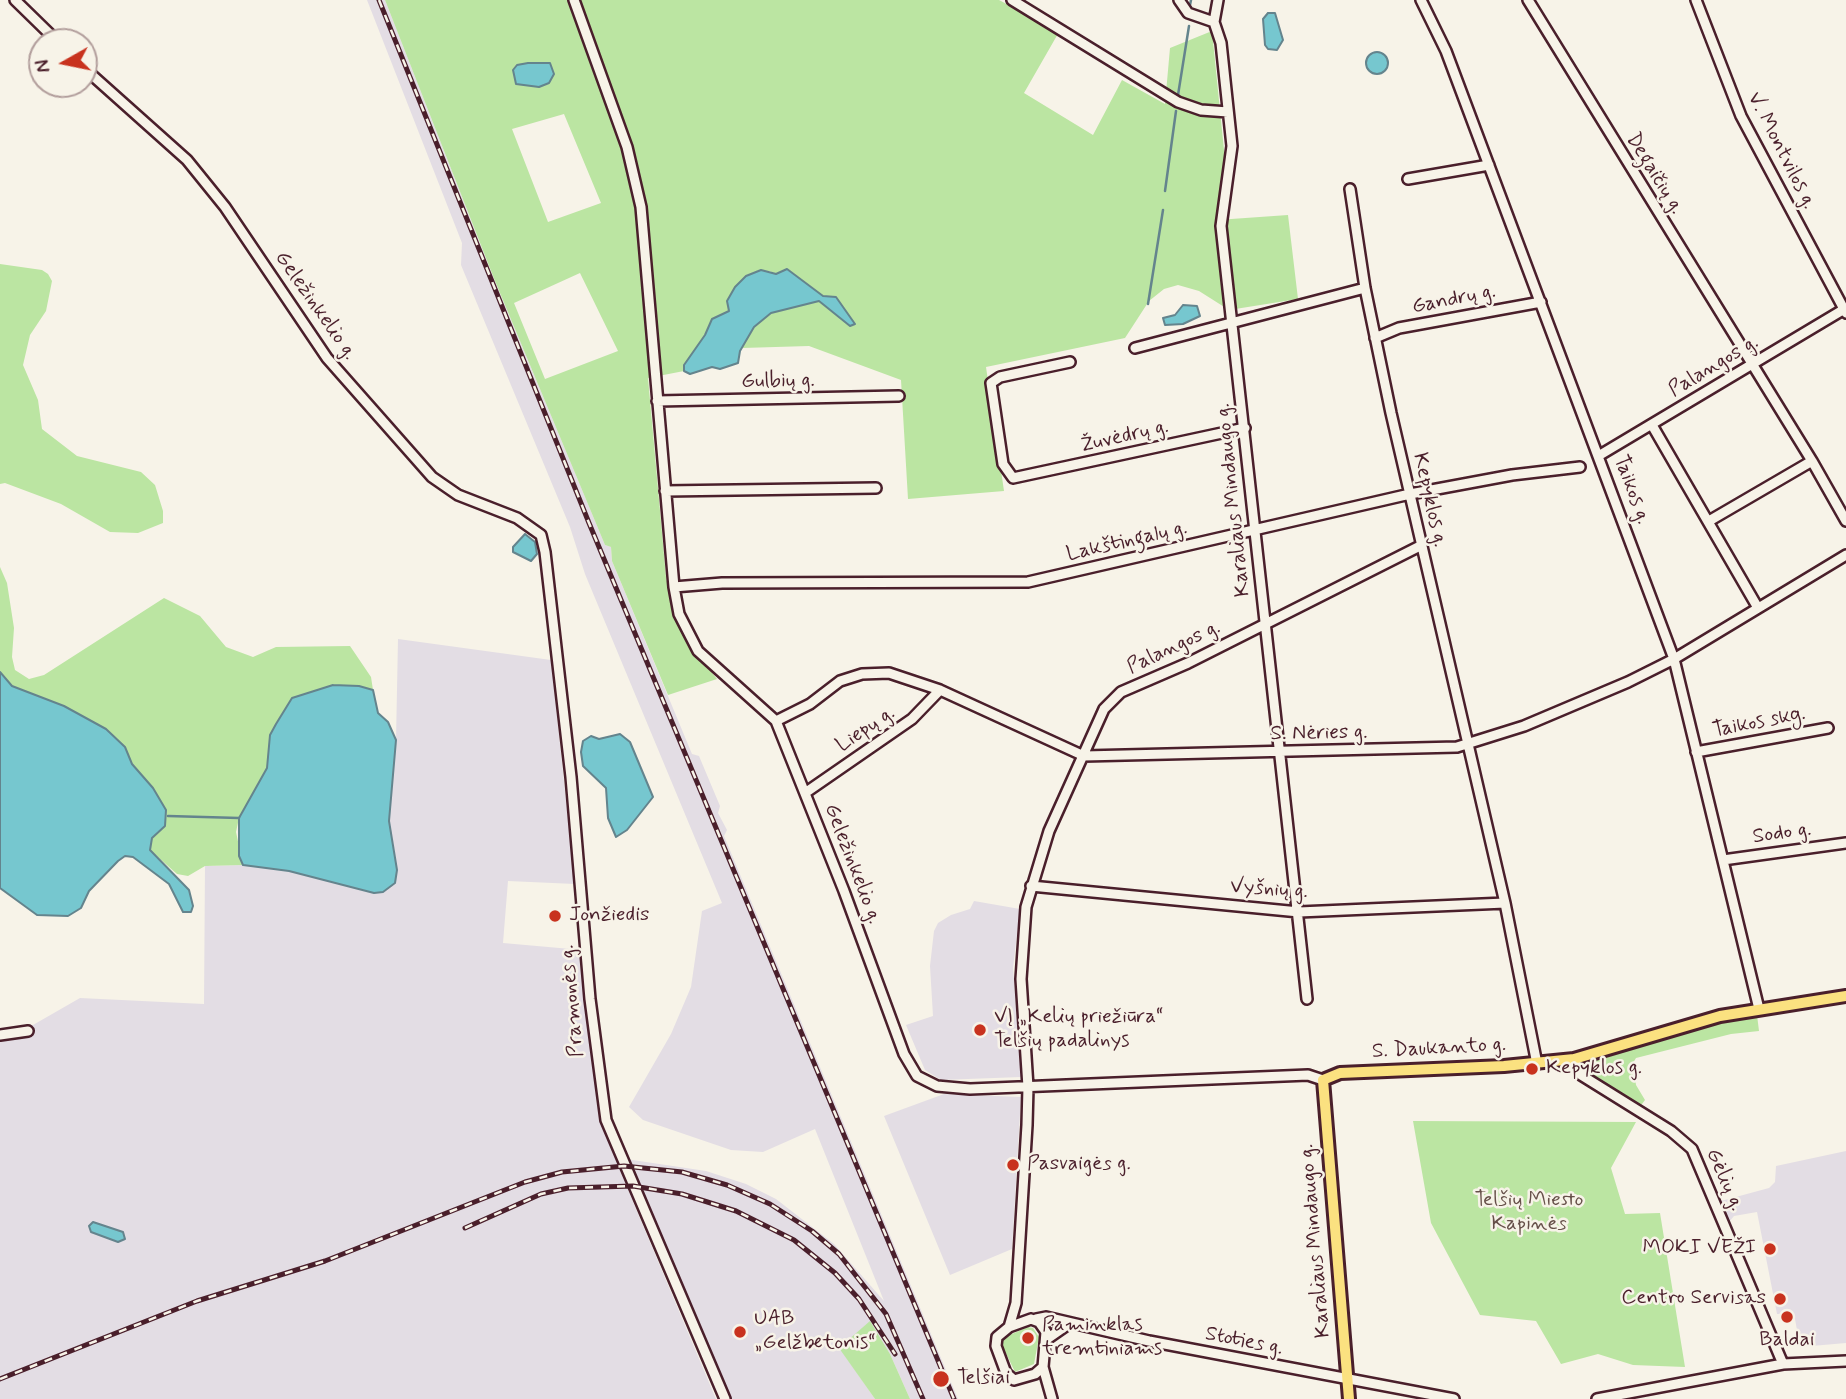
<!DOCTYPE html>
<html>
<head>
<meta charset="utf-8">
<style>
  body { margin:0 }
  #map { position:relative; width:1846px; height:1399px; overflow:hidden; background:#f7f3e8; font-family:Mynerve,sans-serif }
  canvas { display:block }
  .north { position:absolute; left:28px; top:28px; width:70px; height:70px; box-sizing:border-box; background:#f7f3e8; border:2px solid #b29e9c; border-radius:50%; rotate:261deg; font-size:19px; font-weight:700; line-height:28px; text-align:center; color:#4a1f2b }
  .north::after { content:''; display:block; margin:auto; width:24px; height:32px; background:#c8321e; clip-path:polygon(50% 0,100% 100%,50% 72%,0 100%) }
</style>
</head>
<body>
<div id="map">
<canvas width="1846" height="1399"></canvas>
<div class="north">N</div>
</div>
<script>
const ctx = document.querySelector('canvas').getContext('2d');
ctx.lineJoin = 'round';
function fillPath(path, color) { ctx.fillStyle = color; ctx.fill(path, 'evenodd'); }
const poly = rows => new Path2D(rows.map(r => 'M' + r).join(''));
function strokePath(path, color, width, dash) { ctx.strokeStyle = color; ctx.lineWidth = width; ctx.lineCap = dash ? 'butt' : 'round'; ctx.setLineDash(dash || []); ctx.stroke(path); }
function label(font, color, halo, rows, align = 'center') {
  ctx.font = font + ' Mynerve,sans-serif'; ctx.lineWidth = 5; ctx.setLineDash([]); ctx.textBaseline = 'middle'; ctx.strokeStyle = halo; ctx.fillStyle = color; for (const [text, x, y, turn = 0] of rows) {
    ctx.save(); ctx.translate(x, y); ctx.rotate((+turn || 0) * Math.PI / 180); ctx.textAlign = isNaN(turn) ? turn : align; if (halo) ctx.strokeText(text, 0, 0); ctx.fillText(text, 0, 0); ctx.restore();
  }
}
fillPath(poly([
  [367,0,385,0,495,281,605,545,611,547,612,561,692,754,699,756,720,806,718,813,727,830,724,836,958,1399,910,1399,890,1354,870,1322,840,1348,875,1399,729,1399,626,1159,706,1171,746,1184,776,1199,834,1244,884,1301,815,1129,763,1152,731,1150,643,1120,629,1107,671,1034,691,987,702,911,722,903,585,574,570,527,461,265,462,243],
  [398,639,551,660,575,884,508,881,503,943,582,950,597,1105,631,1197,716,1399,0,1399,0,1032,33,1025,80,998,204,1004,205,866,243,865,289,871,316,878,395,853,389,821,396,740],
  [974,901,1020,909,1013,968,1021,1077,941,1080,925,1070,906,1025,933,1016,930,966,934,931,938,923,951,915,970,909],
  [944,1094,1021,1097,1012,1249,950,1275,884,1116],
  [1846,1151,1846,1343,1800,1347,1795,1319,1785,1320,1783,1314,1777,1314,1757,1212,1734,1216,1729,1222,1721,1201,1769,1188,1775,1182,1776,1166]
]), '#e3dde4');
fillPath(poly([
  [385,0,999,0,1059,32,1024,93,1093,135,1122,80,1165,104,1170,48,1212,31,1225,160,1217,220,1288,215,1298,299,1229,310,1199,291,1178,285,1164,289,1149,301,1125,338,986,367,1004,491,908,499,901,380,809,346,742,348,754,327,771,313,810,303,819,301,850,326,855,324,836,297,823,296,787,269,776,274,769,271,726,315,712,319,705,335,684,365,684,371,648,378,666,577,673,611,685,639,717,679,668,695,612,561,611,547,605,545,495,281],
  [564,114,601,203,548,222,512,129],
  [580,273,618,351,545,379,514,303],
  [0,264,42,270,48,274,52,281,46,311,30,335,23,365,38,400,42,429,77,456,141,472,155,485,163,511,163,523,138,533,110,532,61,504,5,483,0,484],
  [0,567,7,583,14,628,12,657,15,670,29,679,44,675,164,598,200,616,226,647,253,657,276,647,350,646,371,677,373,690,359,686,333,685,292,698,270,735,267,768,239,818,236,832,243,865,205,866,188,876,177,874,150,850,152,838,164,826,153,788,132,764,125,747,64,706,12,686,0,672],
  [1757,1015,1759,1031,1731,1034,1636,1058,1633,1063,1636,1085,1645,1100,1639,1108,1586,1074,1591,1062,1711,1025],
  [1413,1121,1636,1122,1611,1168,1625,1214,1660,1213,1685,1367,1633,1365,1598,1354,1561,1364,1536,1321,1480,1315,1431,1223],
  [870,1321,890,1354,910,1399,875,1399,839,1348],
  [1028,1327,1033,1328,1039,1337,1034,1364,1015,1372,1001,1343,1005,1337]
]), '#bbe5a2');
const water = poly([
  [1268,13,1275,13,1283,40,1277,50,1268,49,1265,45,1263,19,1268,13],
  '1366 63a11 11 0 1 1 22 0a11 11 0 1 1-22 0Z',
  [528,63,550,63,554,74,549,83,539,87,516,84,513,70,517,65,528,63],
  [787,269,823,296,836,297,855,324,850,326,819,301,771,313,754,327,740,351,738,363,720,369,712,367,690,374,684,371,684,365,705,335,712,319,729,311,727,301,735,287,746,276,761,270,776,274,787,269],
  [1183,305,1197,306,1200,316,1183,324,1165,325,1163,318,1175,315,1183,305],
  [525,534,535,542,537,554,531,561,513,552,513,547,525,534],
  [0,672,12,686,64,706,106,729,125,747,132,764,153,788,166,810,165,826,152,838,150,850,189,890,193,906,191,912,183,912,169,884,133,857,125,856,118,861,89,891,81,908,68,916,37,915,0,888,0,672],
  [333,685,359,686,373,690,378,713,388,722,396,740,389,821,397,870,395,883,383,892,374,893,289,871,243,865,239,856,239,818,267,768,270,735,276,724,292,698,333,685],
  [620,734,630,742,653,797,627,830,616,837,608,818,606,788,583,766,581,752,583,741,591,736,599,739,620,734],
  [93,1222,123,1232,125,1239,118,1242,91,1232,89,1226,93,1222]
]);
fillPath(water, '#76c7cf');
strokePath(water, '#64848d', 2);
strokePath(poly([
  [1190,5,1191,0],
  [1178,95,1189,26],
  [1165,191,1176,111],
  [1148,304,1163,210],
  [168,816,239,818]
]), '#64848d', 2.5);
const minor = poly([
  [15,0,58,42],
  [574,0,627,147,641,207,674,587,679,614,698,651,776,721,844,891,904,1054,917,1076,937,1086,970,1089,1308,1075,1323,1080],
  [1012,0,1178,102,1201,110,1228,112],
  [1179,0,1188,13,1214,22],
  [1218,0,1214,22,1221,43,1232,146,1221,226,1307,999],
  [1421,0,1446,51,1674,659,1759,1009],
  [1528,0,1812,461],
  [1696,0,1741,116,1846,313],
  [84,68,187,160,225,207,327,358,432,477,458,495,517,518,541,535,545,552,571,777,590,999,606,1120,725,1399],
  [1408,179,1489,165],
  [1350,189,1365,288,1391,413,1505,903,1537,1064],
  [1375,338,1399,328,1541,302],
  [1135,348,1365,288],
  [1070,362,1000,377,991,383,1003,464,1013,478,1245,428],
  [657,401,899,396],
  [1652,425,1758,608],
  [1600,455,1846,308],
  [665,491,876,488],
  [1709,521,1812,461,1846,521],
  [674,587,722,583,1028,582,1410,494,1512,475,1580,467],
  [776,721,810,704,840,681,862,674,889,673,940,690,1084,756,1457,747,1524,726,1628,682,1674,659,1846,555],
  [1696,752,1828,728],
  [805,793,912,719,940,690],
  [1723,860,1846,843],
  [1031,886,1299,912,1505,903],
  [0,1035,28,1031],
  [1574,1059,1581,1075,1671,1131,1692,1149,1783,1364],
  [1031,1319,1039,1322,1046,1332,1043,1367,1035,1374,1014,1380,1006,1373,996,1346,997,1337,1009,1327,1031,1319],
  [1036,1319,1046,1317,1149,1341,1454,1399],
  [1009,1327,1016,1303,1027,1125,1028,1087,1021,979,1026,907,1049,831,1104,709,1121,692,1188,663,1422,545],
  [1047,1339,1070,1323],
  [1043,1367,1052,1399],
  [1597,1399,1783,1364,1846,1361]
]);
const major = poly([
  [1349,1399,1323,1080,1340,1073,1504,1066,1574,1059,1720,1016,1846,996]
]);
strokePath(minor, '#4a1f2b', 14);
strokePath(major, '#4a1f2b', 16);
strokePath(minor, '#f7f3e8', 9);
strokePath(major, '#fbe180', 10);
const rail = poly([
  [379,0,589,523,954,1399],
  [465,1228,541,1194,568,1188,633,1186,682,1194,736,1211,794,1240,835,1273,859,1299,895,1354],
  [0,1379,197,1301,325,1261,525,1182,562,1172,624,1166,682,1172,727,1185,770,1204,812,1231,839,1254,886,1314,923,1399]
]);
strokePath(rail, '#4a1f2b', 5);
strokePath(rail, '#f7f3e8', 2.5, [8]);
for (const [x, y, r, color] of [
  [555,916,7,"#c8321e"],
  [980,1030,7,"#c8321e"],
  [1532,1069,7,"#c8321e"],
  [1013,1165,7,"#c8321e"],
  [1770,1249,7,"#c8321e"],
  [1780,1299,7,"#c8321e"],
  [1787,1317,7,"#c8321e"],
  [740,1332,7,"#c8321e"],
  [1028,1338,7,"#c8321e"],
  [941,1379,9,"#c8321e"]
]) { const dot = new Path2D(); dot.arc(x, y, r, 0, 2 * Math.PI); ctx.fillStyle = color; ctx.fill(dot); strokePath(dot, '#f7f3e8', 2.5); }
label('21px', '#4a1f2b', '#f7f3e8', [
  ["V. Montvilos g.",1781,151,63],
  ["Degaičių g.",1654,174,58],
  ["Gandrų g.",1454,300,-11],
  ["Geležinkelio g.",315,306,55],
  ["Palangos g.",1714,367,-31],
  ["Gulbių g.",778,382,-1],
  ["Žuvėdrų g.",1125,437,-13],
  ["Taikos g.",1631,490,70],
  ["Karaliaus Mindaugo g.",1234,500,-96],
  ["Kepyklos g.",1429,500,77],
  ["Lakštingalų g.",1127,542,-13],
  ["Palangos g.",1174,648,-25],
  ["Taikos skg.",1759,723,-11],
  ["Liepų g.",866,730,-34],
  ["S. Nėries g.",1319,734,-1],
  ["Sodo g.",1782,834,-8],
  ["Geležinkelio g.",852,864,69],
  ["Vyšnių g.",1269,890,4],
  ["Pramonės g.",573,1001,-95],
  ["S. Daukanto g.",1439,1049,-3],
  ["Gėlių g.",1724,1180,66],
  ["Karaliaus Mindaugo g.",1316,1241,-95],
  ["Stoties g.",1244,1342,11]
]);
label('21px', '#4a1f2b', '#f7f3e8', [
  ["Jonžiedis",569,916],
  ["VĮ „Kelių priežiūra“",994,1018],
  ["Telšių padalinys",994,1042],
  ["Kepyklos g.",1546,1069],
  ["Pasvaigės g.",1027,1165],
  ["MOKI VEŽI",1756,1249,"right"],
  ["Centro Servisas",1766,1299,"right"],
  ["UAB",754,1320],
  ["„Gelžbetonis“",754,1344],
  ["Paminklas",1042,1326],
  ["tremtiniams",1042,1350],
  ["Baldai",1787,1341,"center"],
  ["Telšiai",957,1379]
], 'left');
label('21px', '#665049', '#f7f3e8', [
  ["Telšių Miesto",1529,1201],
  ["Kapinės",1529,1225]
]);
</script>
</body>
</html>
